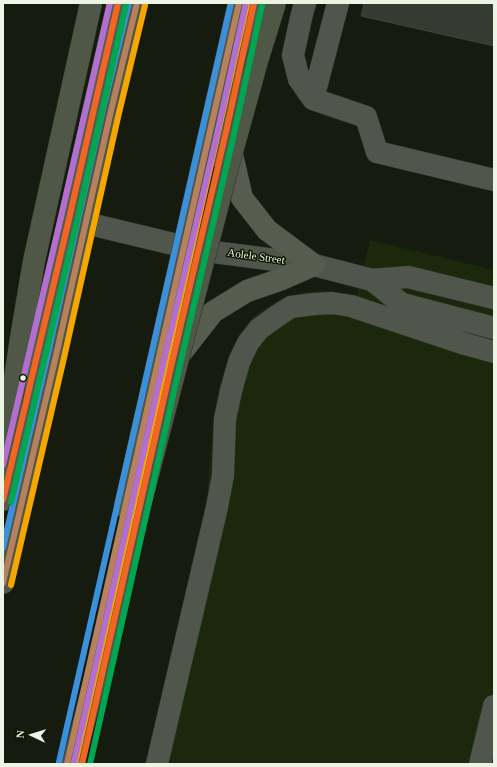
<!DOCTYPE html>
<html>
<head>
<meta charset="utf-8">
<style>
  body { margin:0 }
  #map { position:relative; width:497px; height:767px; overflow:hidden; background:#151b0f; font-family:"Times New Roman",serif }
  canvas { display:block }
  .frame { position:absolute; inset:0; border:4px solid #ecf4e4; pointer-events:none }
  .north { position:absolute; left:12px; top:715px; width:40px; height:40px; -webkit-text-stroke:3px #0d1802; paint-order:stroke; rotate:274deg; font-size:11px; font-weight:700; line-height:16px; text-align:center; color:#ecf4e4 }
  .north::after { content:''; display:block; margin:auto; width:14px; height:18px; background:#ecf4e4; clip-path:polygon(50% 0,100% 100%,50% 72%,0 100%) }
</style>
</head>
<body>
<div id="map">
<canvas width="497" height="767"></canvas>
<div class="frame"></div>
<div class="north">N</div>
</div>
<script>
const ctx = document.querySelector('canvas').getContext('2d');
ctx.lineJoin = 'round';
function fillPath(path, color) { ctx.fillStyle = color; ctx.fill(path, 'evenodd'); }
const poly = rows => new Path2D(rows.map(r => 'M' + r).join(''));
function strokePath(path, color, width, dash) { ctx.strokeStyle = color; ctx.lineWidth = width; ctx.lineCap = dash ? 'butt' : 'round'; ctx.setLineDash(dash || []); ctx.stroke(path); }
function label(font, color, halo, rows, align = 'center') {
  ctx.font = font + ' "Times New Roman",serif'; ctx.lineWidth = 3; ctx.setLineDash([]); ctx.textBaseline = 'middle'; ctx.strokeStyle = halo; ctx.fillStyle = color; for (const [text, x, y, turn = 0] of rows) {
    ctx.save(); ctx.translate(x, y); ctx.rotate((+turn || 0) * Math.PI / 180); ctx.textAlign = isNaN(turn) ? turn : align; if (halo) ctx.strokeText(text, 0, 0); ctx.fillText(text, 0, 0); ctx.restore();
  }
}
fillPath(poly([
  [370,240,494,270,494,764,145,764,207,500,213,421,218,391,230,352,240,333,253,317,267,307,280,300,300,293,321,290,357,295]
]), '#1b280b');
const building = poly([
  [364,3,494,3,494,46,361,16,364,3]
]);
fillPath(building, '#353b30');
strokePath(building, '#3f4439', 1);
const minor = poly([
  [305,3,301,18,293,55,299,79,313,99],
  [338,3,313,99,366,117,377,152,494,180],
  [69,219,198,250,314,265,372,280,408,277,494,298],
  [372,280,402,304,494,328],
  [157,764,217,507,223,475,225,419,231,391,239,362,248,343,259,329,277,316,291,307,315,304,332,303,351,306,465,344,494,352],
  [480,764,494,706]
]);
const major = poly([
  [230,146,242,198,267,230,314,265],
  [220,156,254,3],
  [177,358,213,312,247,291,282,279,314,265],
  [3,500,69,219,118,3]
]);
strokePath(minor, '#30342c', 23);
strokePath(major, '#30342c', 23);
strokePath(minor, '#50564b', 22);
strokePath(major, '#565d4e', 22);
const highwayBridge = poly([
  [3,457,22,332,34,261,91,3],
  [125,507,239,3],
  [3,583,55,360,110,115,137,3],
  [73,764,225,177,257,61,275,3]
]);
strokePath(highwayBridge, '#30342c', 23, []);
strokePath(highwayBridge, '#4f5746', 22);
strokePath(poly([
  [3,583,55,360,110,115,137,3],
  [67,764,239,3]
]), '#b6815c', 6);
strokePath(poly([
  [11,585,63,362,118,117,145,5],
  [75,764,247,5]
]), '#f7a600', 6);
strokePath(poly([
  [3,548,47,358,102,113,129,3],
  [59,762,231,3]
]), '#3a90db', 6);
strokePath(poly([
  [3,500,69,219,118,3],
  [82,764,171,367,226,132,254,3]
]), '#f26522', 6);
strokePath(poly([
  [11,502,77,221,126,5],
  [90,764,179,369,234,134,262,5]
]), '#00a651', 6);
strokePath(poly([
  [3,465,61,217,110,3],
  [74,762,163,365,218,130,246,3]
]), '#b36fd0', 6);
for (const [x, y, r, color] of [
  [23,378,3.5,"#ecf4e4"]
]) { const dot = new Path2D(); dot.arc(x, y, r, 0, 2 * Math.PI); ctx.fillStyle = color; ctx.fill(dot); strokePath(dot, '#0d1802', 1.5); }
label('11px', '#ecf4e4', '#0d1802', [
  ["Aolele Street",256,257,8]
]);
</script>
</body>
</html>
